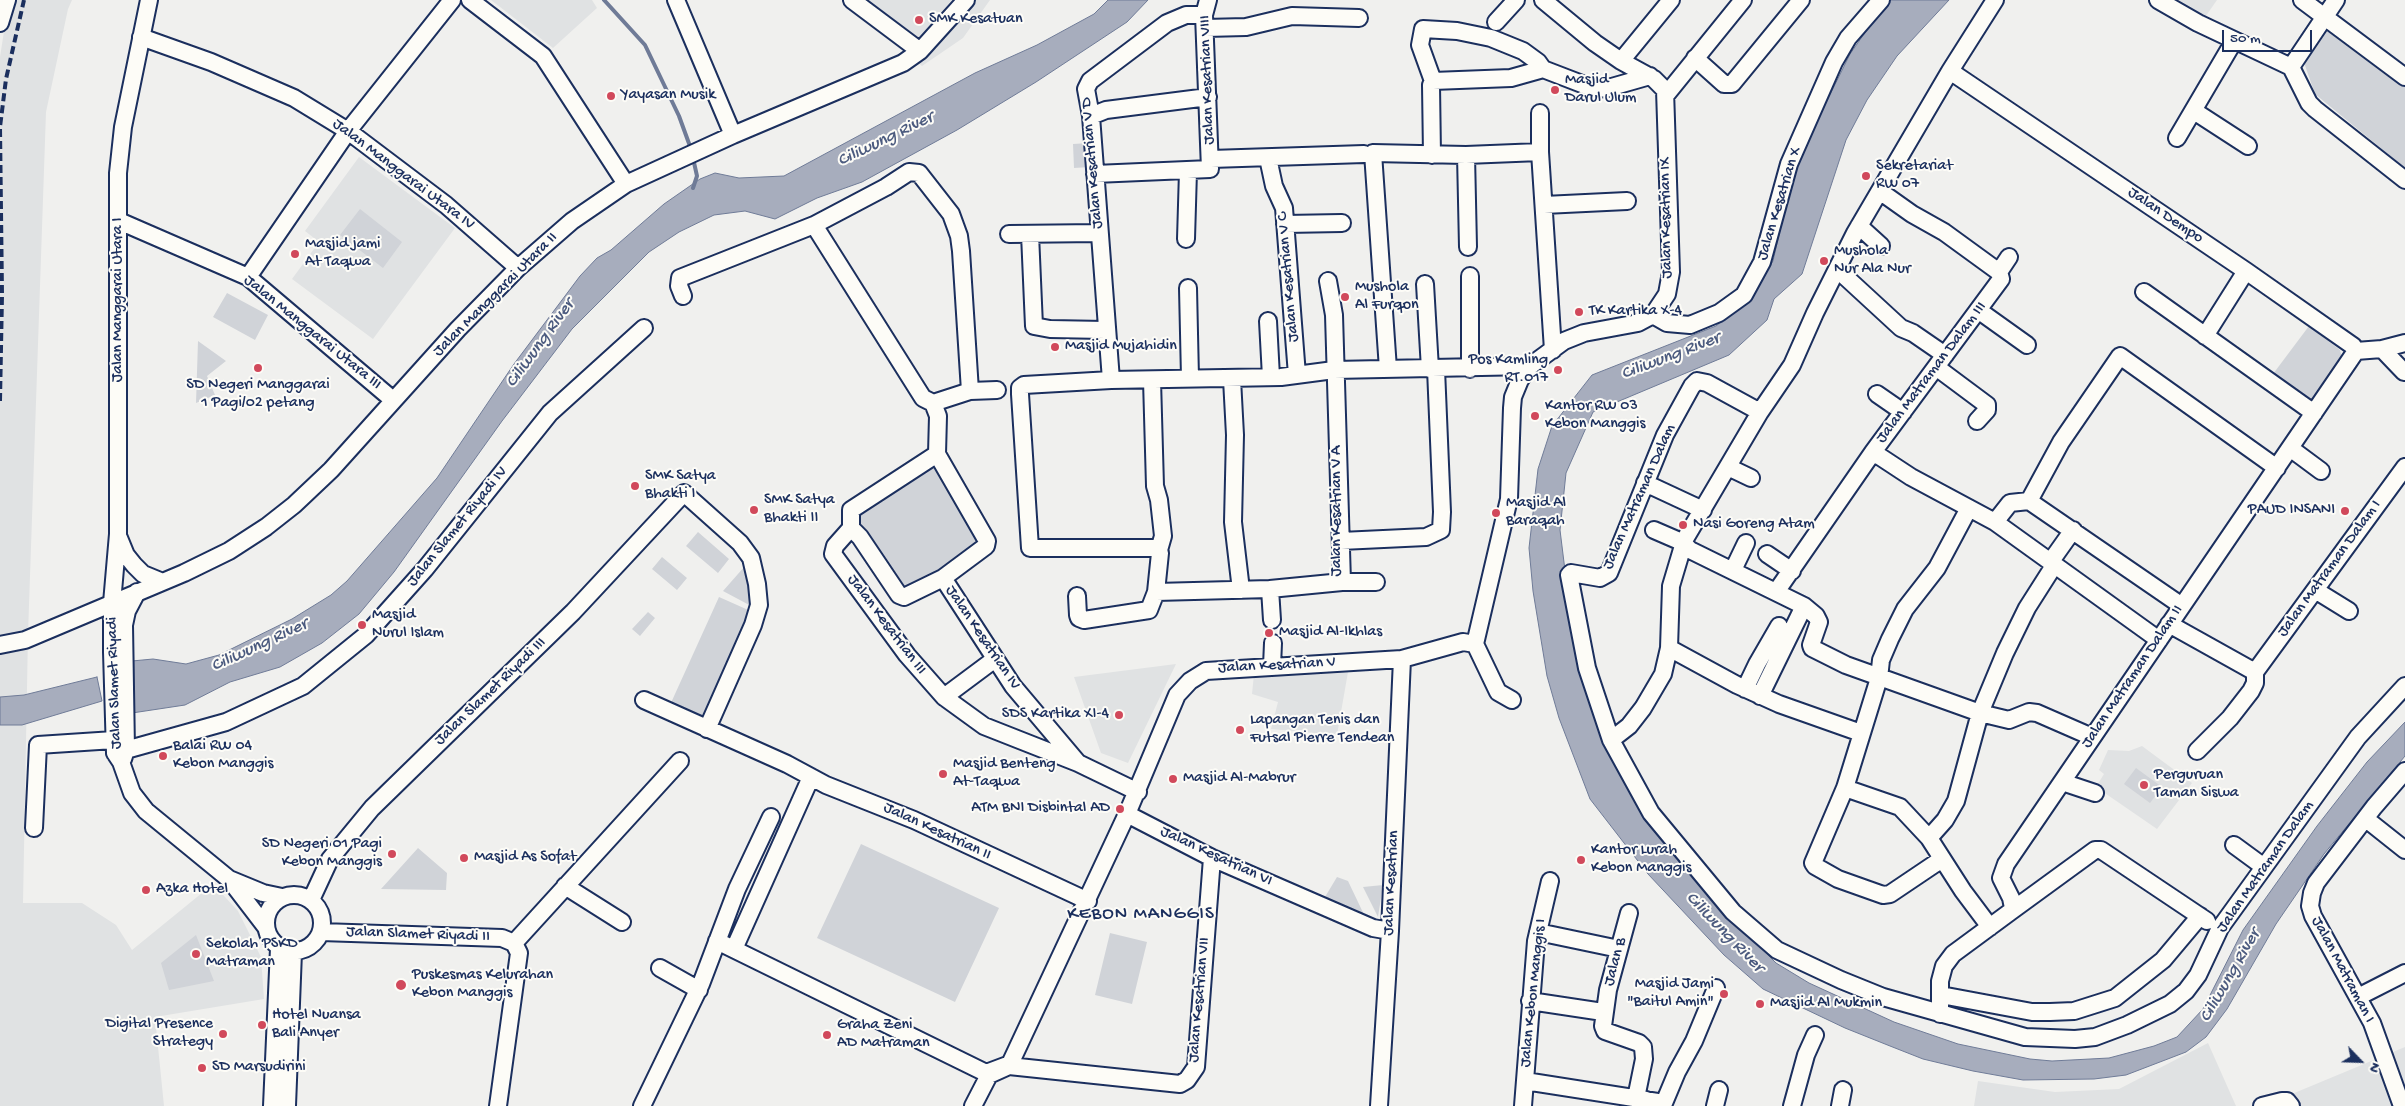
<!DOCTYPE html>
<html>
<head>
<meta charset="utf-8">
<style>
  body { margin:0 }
  #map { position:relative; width:2405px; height:1106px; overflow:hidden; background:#f0f0ee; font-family:"Gochi Hand",sans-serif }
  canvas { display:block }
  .north { position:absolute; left:2335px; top:1036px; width:50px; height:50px; -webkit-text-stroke:4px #fdfcf7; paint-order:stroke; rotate:114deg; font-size:14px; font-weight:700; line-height:20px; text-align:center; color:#1b2f5e }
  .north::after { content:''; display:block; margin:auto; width:18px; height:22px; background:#1b2f5e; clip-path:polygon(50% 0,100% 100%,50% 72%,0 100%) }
  .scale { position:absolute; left:2222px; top:30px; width:90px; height:22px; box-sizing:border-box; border:2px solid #1b2f5e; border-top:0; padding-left:6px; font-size:15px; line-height:18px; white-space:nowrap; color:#1b2f5e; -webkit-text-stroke:4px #fdfcf7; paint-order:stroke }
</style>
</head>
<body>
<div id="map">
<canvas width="2405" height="1106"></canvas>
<div class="north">N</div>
<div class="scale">50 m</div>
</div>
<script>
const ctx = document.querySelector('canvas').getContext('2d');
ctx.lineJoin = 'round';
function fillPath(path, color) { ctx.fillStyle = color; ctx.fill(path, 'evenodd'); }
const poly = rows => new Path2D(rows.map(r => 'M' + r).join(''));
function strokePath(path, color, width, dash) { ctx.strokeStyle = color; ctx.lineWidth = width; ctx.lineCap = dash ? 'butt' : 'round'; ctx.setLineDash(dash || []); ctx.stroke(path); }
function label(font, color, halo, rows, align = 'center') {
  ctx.font = font + ' "Gochi Hand",sans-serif'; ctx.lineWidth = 4; ctx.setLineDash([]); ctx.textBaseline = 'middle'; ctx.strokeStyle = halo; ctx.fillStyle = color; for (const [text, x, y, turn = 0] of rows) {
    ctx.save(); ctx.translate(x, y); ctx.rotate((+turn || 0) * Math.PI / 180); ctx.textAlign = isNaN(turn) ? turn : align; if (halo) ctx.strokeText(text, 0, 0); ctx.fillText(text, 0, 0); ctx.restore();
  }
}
fillPath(poly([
  [14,0,72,0,68,9,46,112,28,634,23,903,82,903,116,925,132,950,213,884,238,911,261,957,264,999,155,1017,164,1106,0,1106,0,57,5,25],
  [491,0,592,0,597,8,553,48],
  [844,0,990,0,963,38,922,66],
  [2168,0,2217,0,2201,23],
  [359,157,455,228,373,339,292,279,319,242,305,231],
  [1176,664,1128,763,1101,753,1074,677],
  [1348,672,1337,735,1271,729,1278,702,1252,694,1254,674],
  [2142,746,2192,783,2157,829,2096,787,2104,774,2099,770,2108,750,2129,751],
  [2208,1043,2236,1106,1974,1106,1978,1081,2055,1092,2119,1089],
  [2405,1047,2405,1106,2263,1106]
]), '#e0e2e3');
fillPath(poly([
  [2325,23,2405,87,2405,168,2315,94,2301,54],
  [1089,143,1090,167,1074,168,1073,144],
  [360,209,402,242,383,268,340,235],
  [227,293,268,315,255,340,213,317],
  [2309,326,2340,350,2343,362,2311,404,2270,378],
  [198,341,226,361,207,376,215,395,196,403],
  [931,462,982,540,901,594,850,516],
  [698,532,729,559,718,573,686,546],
  [662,557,687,578,677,590,652,569],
  [745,566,753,607,723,591],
  [719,597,755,613,706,722,670,705],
  [648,612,655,618,640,636,632,629],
  [2136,768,2162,787,2150,803,2124,784],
  [861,844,999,908,955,1002,817,938],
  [418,848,447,873,446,890,381,889],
  [1220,853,1325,897,1337,877,1348,881,1368,923],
  [1383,885,1378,917,1363,887],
  [1110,933,1147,942,1132,1004,1095,995],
  [196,935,214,981,169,990,161,963]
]), '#d0d3d8');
const water = poly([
  [1108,0,1148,0,1127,22,1036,82,957,130,862,182,817,198,775,219,745,211,714,215,679,232,649,252,572,329,502,421,394,572,359,614,322,643,280,667,230,682,185,705,132,713,132,661,153,659,186,664,219,655,292,619,331,595,347,581,437,478,514,364,580,276,597,258,611,250,664,204,700,179,715,173,739,178,784,176,975,73,1037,45,1094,14,1108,0],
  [1888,0,1949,0,1897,56,1867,100,1846,140,1802,274,1774,299,1767,320,1729,355,1593,412,1566,473,1560,530,1570,611,1611,756,1742,929,1776,963,1809,983,1894,1022,1958,1044,2030,1059,2052,1061,2109,1058,2154,1046,2177,1037,2203,1009,2243,930,2317,826,2367,762,2405,722,2405,756,2324,854,2276,924,2227,1009,2206,1037,2186,1052,2126,1075,2094,1079,2023,1080,1973,1071,1923,1059,1890,1046,1845,1028,1763,989,1724,955,1648,874,1590,799,1559,718,1547,676,1533,591,1529,548,1538,469,1552,426,1592,375,1716,326,1748,300,1773,261,1794,168,1850,54,1888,0],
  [97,677,102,701,22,725,0,725,0,697,24,695,97,677]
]);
fillPath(water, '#a7adbd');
strokePath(water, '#6f7b97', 1);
strokePath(poly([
  [604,0,645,45,679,116,691,149],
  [693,158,697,176,693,188]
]), '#6f7b97', 4);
const minor = poly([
  [149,0,123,127,118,173,118,534,112,603,112,652,115,753,121,762,132,793,146,811,229,879,265,926],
  [470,0,543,56,626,184],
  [676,0,733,135],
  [852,0,920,51],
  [2158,0,2198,23,2291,67],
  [2302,0,2405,77],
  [1496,22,1516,0],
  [0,23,7,0],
  [1205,28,1246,27,1292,16,1359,18],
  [141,37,211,62,294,98,348,131,446,205,518,268],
  [1695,58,1724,84,1732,84,1801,0],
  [1621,61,1671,0],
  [2291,67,2309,103,2315,109,2405,180],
  [2291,67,2336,0],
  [1950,71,2246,271,2353,346,2356,351],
  [1433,81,1511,78,1543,69,1595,89,1608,88,1650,76],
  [1433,81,1420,45,1423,29,1457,31,1491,38,1523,51,1538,62,1543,69],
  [1666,95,1743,0],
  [2194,111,2248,146],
  [1540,113,1540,152,1553,350],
  [1091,116,1106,110,1208,97],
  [2177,138,2234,41],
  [1432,155,1431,85,1433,81],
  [1466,155,1468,247],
  [1268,158,1274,186,1284,208,1297,375],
  [1211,159,1364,154],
  [1095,174,1210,169,1204,15,1208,0],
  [1544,205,1627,201],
  [119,221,248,277,393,400],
  [1285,224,1342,223],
  [1859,226,1881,246],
  [1009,234,1099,233],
  [1030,234,1034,326,1050,329,1105,330],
  [1186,239,1188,171],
  [1838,270,1901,328,1913,333,1945,355],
  [1999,272,2009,257],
  [1470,276,1470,369],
  [248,277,348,131,452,0],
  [1425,284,1430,369],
  [1188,288,1190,378],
  [2144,292,2314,413],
  [683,296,679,286,680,278,814,225],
  [1978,310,2027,345],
  [1653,315,1667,323,1690,325,1719,313,1744,295,1762,262,1789,164,1834,62,1848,38,1881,0],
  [1268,321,1271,377],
  [2205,336,2246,271],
  [2382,349,2404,372],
  [2356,351,2382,349,2405,343],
  [1936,367,1987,405,1987,410,1977,421],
  [1388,369,1373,153,1466,155,1540,152],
  [1232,379,1235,435,1233,522,1241,590],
  [1111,380,1091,116,1086,89,1090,81,1167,23,1186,15,1204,15],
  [1152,380,1155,486,1159,500,1163,536,1159,550],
  [970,391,997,390],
  [1877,394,1903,412],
  [933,403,970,391,961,251,959,236,951,214,919,173,909,172,886,187,814,225,923,398,933,403,938,416,937,454,987,541,986,546,943,578,1013,686,1078,763],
  [1760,412,1707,383,1697,381,1692,386,1665,435,1609,573,1600,578,1571,573,1569,575,1587,668,1611,740,1651,813,1733,912,1777,950,1841,980,1883,997,2025,1037,2075,1039,2095,1037,2127,1025,2170,1004,2186,991,2198,975,2220,928,2358,737,2405,686],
  [2290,448,2321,471],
  [1873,452,1911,477,1995,522,2159,640],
  [937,454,851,510,851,528,835,546,833,554,907,655,944,697,984,726,1078,763,1138,792],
  [1728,467,1751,478],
  [1645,483,1703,510],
  [2029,501,2061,442,2120,356,2277,468],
  [1995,522,2010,503,2029,501,2182,606],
  [851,528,860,537,899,595,904,597,943,578],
  [1654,530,1684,543],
  [119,538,126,555,134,565,143,574,160,581],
  [1341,541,1426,537,1441,530,1442,512,1436,369],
  [1684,544,1690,550,1804,606,1816,616,1819,622,1811,645,1812,648,1846,665,1980,713,2009,720,2029,712,2037,713,2092,737],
  [1767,554,1792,571],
  [2051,561,2073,530],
  [1733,570,1746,543],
  [1342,582,1376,582],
  [2315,590,2349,611],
  [1156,592,1270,589],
  [1776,592,1873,452,2001,279,1999,272,1944,232,1912,214,1881,192],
  [1077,596,1078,615,1079,618,1084,620,1149,610,1156,592,1160,553,1157,549,1153,548,1030,548,1020,394,1020,388,1024,385,1111,380,1281,377,1334,370,1530,366],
  [1272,620,1270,589,1342,582,1334,315,1328,281],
  [2169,624,2255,672],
  [1475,644,1498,692,1512,700],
  [0,645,25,640,184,573,229,551,266,527,294,505,331,470,458,329,518,268,572,221,626,184,733,135,903,63,920,51,966,0],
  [1669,648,1737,685,1779,704,1861,733],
  [1272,666,1273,643],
  [2255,672,2405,467],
  [1745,689,1757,664,1779,626],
  [1760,696,1804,606],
  [944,697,995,659],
  [644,700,787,764,826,785,914,820,1088,901],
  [1611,740,1629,726,1643,708,1663,674,1669,648,1671,586,1685,539,1760,412,1792,365,1815,313,1855,233,1950,71,1995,0],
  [2197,751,2230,718,2251,691,2255,683,2255,672],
  [115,753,226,722,303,686,366,635,425,569,550,413,644,328],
  [123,759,126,750,124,625,127,611,137,592],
  [2062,782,2095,793],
  [1845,788,1900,807,1929,838],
  [2366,819,2405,850],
  [34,828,38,745,114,740],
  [2234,845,2264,867],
  [1942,859,1890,894,1883,895,1838,879,1815,866,1813,863,1845,788,1879,678,1881,660,1890,639,1905,609,1937,568,1969,508],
  [229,879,263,893,282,897],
  [565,886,622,922],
  '266 923a28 28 0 1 1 56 0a28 28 0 1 1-56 0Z',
  [311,900,330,859,372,808,573,612,684,493,740,543,751,558,757,584,759,605,753,625,707,729],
  [2010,912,2095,850,2101,850,2207,921],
  [1629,913,1608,990,1603,1026,1605,1031,1639,1043,1643,1047,1644,1059,1636,1098],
  [1990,927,1963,891,1929,838,1945,820,1956,801,1980,713,2005,653,2027,608,2055,564],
  [1390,931,1373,928,1212,858,1127,814,1177,695,1190,681,1206,671,1402,659,1463,642,1475,644,1509,499,1512,408,1513,397,1520,380,1530,366,1564,341,1584,333,1638,323,1653,315,1667,294,1671,272,1665,90,1654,79,1621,61,1595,43,1543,0],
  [321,932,502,938,514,943],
  [1538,932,1619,949],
  [717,941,986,1073,1010,1064,1127,814],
  [514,943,680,761],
  [734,949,811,777],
  [660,968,699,990],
  [1941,995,2032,1012,2050,1012,2074,1011,2115,998,2163,960,2200,916],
  [2358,997,2405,973],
  [1530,1001,1603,1012],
  [1940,1014,1940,981,1944,966,1953,954,2010,912,2013,908,2011,898,2001,878,2006,864,2356,351],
  [1525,1081,1646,1100],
  [1651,1101,1664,1103,1677,1072,1694,1041,1716,988],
  [272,1106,279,948],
  [287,1106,293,952],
  [498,1106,519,953,514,943],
  [642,1106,701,984,737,889,771,817],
  [973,1106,989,1075,1009,1066,1180,1084,1187,1080,1196,1067,1212,858],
  [1379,1106,1390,931,1402,659],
  [1523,1106,1536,941,1550,881],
  [1715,1106,1719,1090],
  [1792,1106,1806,1055,1815,1035],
  [1840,1106,1843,1090],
  [2262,1106,2282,1101,2287,1101,2291,1106],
  [2402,1106,2372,1023,2313,916,2310,906,2312,893,2316,883,2374,807,2405,771]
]);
strokePath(minor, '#1b2f5e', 20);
strokePath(minor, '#fdfcf7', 16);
strokePath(poly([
  [0,401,2,295,0,127,6,79,24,0]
]), '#1b2f5e', 4, [8, 4]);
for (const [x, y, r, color] of [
  [919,20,5,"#d1495b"],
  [1555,90,5,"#d1495b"],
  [611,96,5,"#d1495b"],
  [1866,176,5,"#d1495b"],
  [295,254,5,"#d1495b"],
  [1824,261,5,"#d1495b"],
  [1345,297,5,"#d1495b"],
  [1579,312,5,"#d1495b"],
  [1055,347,5,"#d1495b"],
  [258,368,5,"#d1495b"],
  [1558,370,5,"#d1495b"],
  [1535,416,5,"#d1495b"],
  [635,486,5,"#d1495b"],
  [754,510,5,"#d1495b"],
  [2345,511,5,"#d1495b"],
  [1496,513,5,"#d1495b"],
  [1683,525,5,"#d1495b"],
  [362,625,5,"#d1495b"],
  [1269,633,5,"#d1495b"],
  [1119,715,5,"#d1495b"],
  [1240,730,5,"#d1495b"],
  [163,756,5,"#d1495b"],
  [943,774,5,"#d1495b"],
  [1173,779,5,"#d1495b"],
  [2144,785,5,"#d1495b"],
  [1120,809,5,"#d1495b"],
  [392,854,5,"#d1495b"],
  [464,858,5,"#d1495b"],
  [1581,860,5,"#d1495b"],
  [146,890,5,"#d1495b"],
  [196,954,5,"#d1495b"],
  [401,985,6,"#d1495b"],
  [1724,994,5,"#d1495b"],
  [1760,1004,5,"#d1495b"],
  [262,1025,5,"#d1495b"],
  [223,1034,5,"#d1495b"],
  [827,1035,5,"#d1495b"],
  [202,1068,5,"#d1495b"]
]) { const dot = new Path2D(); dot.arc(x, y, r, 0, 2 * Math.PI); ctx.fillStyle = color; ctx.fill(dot); strokePath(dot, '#fdfcf7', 2); }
label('16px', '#1b2f5e', '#fdfcf7', [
  ["SMK Kesatuan",929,20],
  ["Masjid",1565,81],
  ["Darul Ulum",1565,99],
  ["Yayasan Musik",621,96],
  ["Sekretariat",1876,167],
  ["RW 07",1876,185],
  ["Masjid jami",305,245],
  ["At Taqwa",305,263],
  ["Mushola",1834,252],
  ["Nur Ala Nur",1834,270],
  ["Mushola",1355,288],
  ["Al Furqon",1355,306],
  ["TK Kartika X-4",1589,312],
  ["Masjid Mujahidin",1065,347],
  ["Pos Kamling",1548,361,"right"],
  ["RT.017",1548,379,"right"],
  ["SD Negeri Manggarai",258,386,"center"],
  ["1 Pagi/02 petang",258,404,"center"],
  ["Kantor RW 03",1545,407],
  ["Kebon Manggis",1545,425],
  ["SMK Satya",645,477],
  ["Bhakti I",645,495],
  ["SMK Satya",764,501],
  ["Bhakti II",764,519],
  ["Masjid Al",1506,504],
  ["Baraqah",1506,522],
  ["PAUD INSANI",2335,511,"right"],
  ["Nasi Goreng Atam",1693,525],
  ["Masjid",372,616],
  ["Nurul Islam",372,634],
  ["Masjid Al-Ikhlas",1279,633],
  ["SDS Kartika XI-4",1109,715,"right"],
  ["Lapangan Tenis dan",1250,721],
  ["Futsal Pierre Tendean",1250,739],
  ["Balai RW 04",173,747],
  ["Kebon Manggis",173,765],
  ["Masjid Benteng",953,765],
  ["At-Taqwa",953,783],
  ["Perguruan",2154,776],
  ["Taman Siswa",2154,794],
  ["Masjid Al-Mabrur",1183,779],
  ["ATM BNI Disbintal AD",1110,809,"right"],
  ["SD Negeri 01 Pagi",382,845,"right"],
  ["Kebon Manggis",382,863,"right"],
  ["Kantor Lurah",1591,851],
  ["Kebon Manggis",1591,869],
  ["Masjid As Sofat",474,858],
  ["Azka Hotel",156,890],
  ["Sekolah PSKD",206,945],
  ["Matraman",206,963],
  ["Puskesmas Kelurahan",412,976],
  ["Kebon Manggis",412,994],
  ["Masjid Jami",1714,985,"right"],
  ["\"Baitul Amin\"",1714,1003,"right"],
  ["Masjid Al Mukmin",1770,1004],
  ["Hotel Nuansa",272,1016],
  ["Bali Anyer",272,1034],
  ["Digital Presence",213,1025,"right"],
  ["Strategy",213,1043,"right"],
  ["Graha Zeni",837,1026],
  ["AD Matraman",837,1044],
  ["SD Marsudirini",212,1068]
], 'left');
label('16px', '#1b2f5e', '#fdfcf7', [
  ["Jalan Kesatrian VIII",1208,80,-92],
  ["Jalan Kesatrian V D",1093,163,-95],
  ["Jalan Manggarai Utara IV",403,175,37],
  ["Jalan Kesatrian X",1780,204,-73],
  ["Jalan Dempo",2165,216,34],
  ["Jalan Kesatrian IX",1667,218,-91],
  ["Jalan Kesatrian V C",1289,277,-95],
  ["Jalan Manggarai Utara II",496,295,-45],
  ["Jalan Manggarai Utara I",119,300,-90],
  ["Jalan Manggarai Utara III",312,333,39],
  ["Jalan Matraman Dalam III",1932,373,-53],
  ["Jalan Matraman Dalam",1640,497,-66],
  ["Jalan Kesatrian V A",1338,511,-90],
  ["Jalan Slamet Riyadi IV",458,527,-51],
  ["Jalan Matraman Dalam I",2330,569,-54],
  ["Jalan Kesatrian III",886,625,53],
  ["Jalan Kesatrian IV",982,638,56],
  ["Jalan Kesatrian V",1277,666,-3],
  ["Jalan Matraman Dalam II",2133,677,-56],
  ["Jalan Slamet Riyadi",115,683,-92],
  ["Jalan Slamet Riyadi III",491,692,-44],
  ["Jalan Kesatrian II",937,832,25],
  ["Jalan Kesatrian VI",1216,857,25],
  ["Jalan Matraman Dalam",2266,867,-55],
  ["Jalan Kesatrian",1392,883,-87],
  ["Jalan Slamet Riyadi II",418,935,2],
  ["Jalan B",1616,962,-75],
  ["Jalan Matraman I",2342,970,62],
  ["Jalan Kebon Manggis I",1534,993,-84],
  ["Jalan Kesatrian VII",1200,1000,-85]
]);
label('italic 18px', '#4c5b7f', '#fdfcf7', [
  ["Ciliwung River",886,140,-26],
  ["Ciliwung River",541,344,-54],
  ["Ciliwung River",1671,357,-21],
  ["Ciliwung River",260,646,-25],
  ["Ciliwung River",1724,933,46],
  ["Ciliwung River",2231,976,-60]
]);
ctx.letterSpacing = '1px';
label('19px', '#1b2f5e', '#fdfcf7', [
  ["KEBON MANGGIS",1141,915]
]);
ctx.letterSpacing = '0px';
</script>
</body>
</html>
